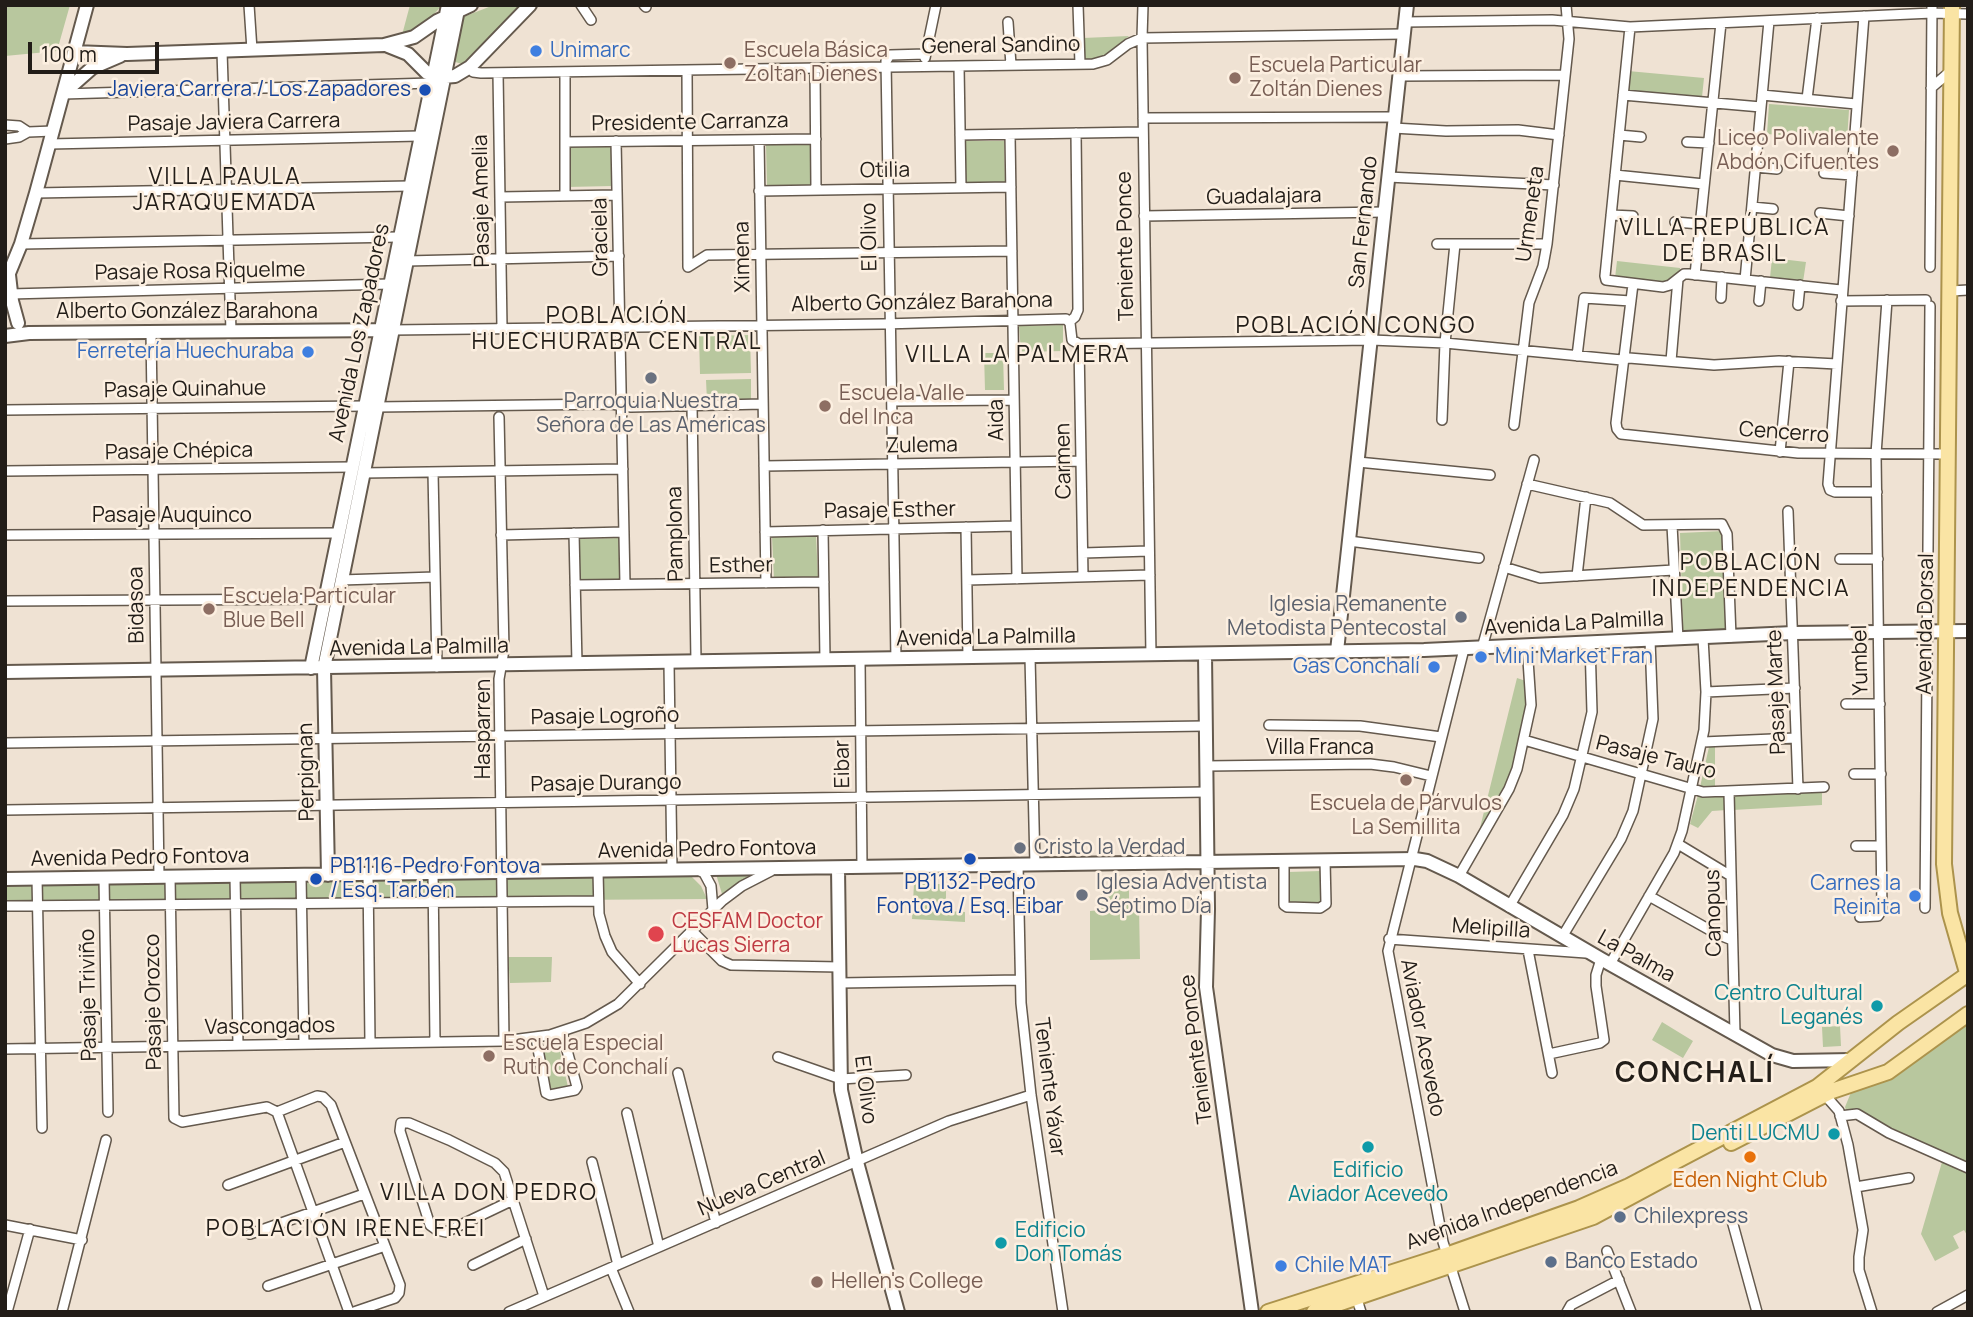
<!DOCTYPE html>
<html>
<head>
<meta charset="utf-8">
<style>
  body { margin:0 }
  #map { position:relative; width:1973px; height:1317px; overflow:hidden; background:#efe2d3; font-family:Manrope,sans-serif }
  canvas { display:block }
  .frame { position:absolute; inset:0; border:7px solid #221d18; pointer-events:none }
  .scale { position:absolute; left:28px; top:42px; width:131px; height:32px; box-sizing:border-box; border:4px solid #221d18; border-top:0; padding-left:9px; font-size:21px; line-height:24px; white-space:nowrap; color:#221d18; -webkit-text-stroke:5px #fcefe0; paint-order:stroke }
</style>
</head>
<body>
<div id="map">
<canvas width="1973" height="1317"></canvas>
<div class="frame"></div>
<div class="scale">100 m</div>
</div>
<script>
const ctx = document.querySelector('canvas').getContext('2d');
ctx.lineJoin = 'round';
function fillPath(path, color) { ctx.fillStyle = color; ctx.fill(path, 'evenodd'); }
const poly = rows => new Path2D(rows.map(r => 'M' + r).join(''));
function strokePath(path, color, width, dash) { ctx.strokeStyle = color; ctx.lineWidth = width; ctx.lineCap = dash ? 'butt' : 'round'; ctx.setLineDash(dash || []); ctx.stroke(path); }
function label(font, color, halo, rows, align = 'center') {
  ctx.font = font + ' Manrope,sans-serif'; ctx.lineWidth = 5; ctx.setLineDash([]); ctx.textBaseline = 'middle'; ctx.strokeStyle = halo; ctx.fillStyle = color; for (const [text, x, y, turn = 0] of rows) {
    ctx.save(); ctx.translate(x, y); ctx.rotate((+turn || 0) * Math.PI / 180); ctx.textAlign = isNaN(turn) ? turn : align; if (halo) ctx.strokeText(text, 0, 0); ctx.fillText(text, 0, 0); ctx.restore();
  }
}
fillPath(poly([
  [5,5,70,5,57,51,5,56],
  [410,5,442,5,418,33,402,35],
  [494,5,521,5,462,64,452,61,463,17],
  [1129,36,1102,58,1084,60,1083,38],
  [1628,71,1704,78,1702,97,1626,90],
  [1769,104,1849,110,1847,140,1767,134],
  [964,141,1004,141,1005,183,965,183],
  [612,144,612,186,567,187,567,145],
  [811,144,812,185,767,186,766,145],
  [1772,258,1806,262,1803,282,1770,278],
  [1617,261,1680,268,1679,285,1615,278],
  [1063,325,1063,351,1021,352,1019,326],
  [750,335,751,373,700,374,699,336],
  [984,353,1003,353,1004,390,985,390],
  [751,379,751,400,707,401,706,380],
  [1723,531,1727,632,1683,634,1680,533],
  [816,535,818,578,774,579,772,537],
  [620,538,620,581,576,581,576,539],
  [1517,678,1526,681,1528,702,1513,770,1478,836],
  [1709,747,1715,747,1715,790,1700,787],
  [1822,791,1822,805,1733,810,1733,795],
  [1698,795,1727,796,1727,810,1712,811,1698,828,1690,824],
  [1321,871,1321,904,1288,904,1288,872],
  [753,873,722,894,716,874],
  [691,876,701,886,707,899,5,904,5,882],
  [914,884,946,884,946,911,965,912,965,922,912,919],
  [1101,888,1129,888,1129,908,1139,908,1140,959,1090,960,1090,911,1101,910],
  [508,957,552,957,551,982,510,983],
  [1968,1021,1968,1164,1858,1112,1846,1110,1845,1107,1852,1090,1890,1080],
  [1662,1022,1693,1041,1683,1058,1652,1040],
  [1840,1026,1841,1046,1823,1047,1822,1027],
  [558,1043,568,1087,548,1091,543,1048],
  [1942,1162,1968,1172,1968,1237,1964,1230,1953,1236,1959,1248,1935,1261,1921,1234]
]), '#b8c79e');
const street = poly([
  [249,5,252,50],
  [581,5,591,20],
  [644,5,646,7],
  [1078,5,1080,64],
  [1143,5,1142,38,1151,655],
  [1864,16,1828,484,1830,490,1835,492,1877,492],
  [1008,22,1011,65],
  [1404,22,1552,20,1630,27,1932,13,1968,14],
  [1630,27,1605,276,1606,280,1663,287,1670,285,1684,274,1689,274,1841,290],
  [222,51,231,331],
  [925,58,936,5],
  [959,66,961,188],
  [470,67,473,72,481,73,1093,64,1107,60,1128,44,1142,38,1403,34],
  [815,68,816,190],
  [687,70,688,267,707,255,1012,251],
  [498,73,502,328],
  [1399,76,1565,75],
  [1931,88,1952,70],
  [63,94,431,83],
  [1623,95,1761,107],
  [1762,95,1856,104],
  [1807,99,1817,18],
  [1143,118,1394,117],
  [5,125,19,126,28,132],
  [1393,128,1446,131,1518,130,1559,135],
  [960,135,1143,132],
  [1010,135,1017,579],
  [1619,135,1641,137],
  [5,139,19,137,28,132,53,131],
  [759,140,766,583],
  [616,141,625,584],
  [565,142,816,139],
  [1687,142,1709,143],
  [49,144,420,136],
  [1755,167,1777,169],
  [1824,173,1852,175],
  [1615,175,1704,184],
  [1388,177,1554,185],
  [759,191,1011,187],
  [36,193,410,186],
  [565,196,565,72],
  [500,197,617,195],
  [1752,207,1773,209],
  [1820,213,1849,216],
  [1611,215,1633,216],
  [1144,216,1384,212],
  [1675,222,1700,224],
  [21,244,399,237],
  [1437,244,1547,244],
  [406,261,619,256],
  [1930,267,1932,5],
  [1695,275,1721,23],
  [1745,280,1769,21],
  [1633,284,1616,423,1617,429,1621,434,1798,453,1948,454],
  [1951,291,1968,290],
  [10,294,390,284],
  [1721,298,1722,277],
  [1759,301,1761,281],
  [1841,301,1926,300],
  [1798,305,1800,285],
  [1069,322,1075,317,1078,310,1076,133],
  [392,330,883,324,1066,319,1070,323,1072,340,1079,344,1371,340,1445,343,1622,360,1629,358,1714,365,1779,361,1837,364],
  [151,332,159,877],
  [1079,344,1083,577],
  [1577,356,1584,298,1631,301],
  [1671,361,1678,279],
  [892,401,1014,400],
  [692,406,696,662],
  [376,407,611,404,631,407,763,404],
  [5,410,365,406],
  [499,417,504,650,499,679,504,1041],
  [1442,420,1445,343,1455,244],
  [1514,425,1529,303,1543,266,1547,244,1569,39,1566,5],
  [1780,452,1789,361],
  [1358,462,1490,475],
  [764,466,1081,461],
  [5,471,352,467],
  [433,472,437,667],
  [363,473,623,469],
  [1527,484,1610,503,1643,525,1722,524,1727,534,1731,637],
  [1788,511,1798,789],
  [1672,525,1678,639],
  [966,527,968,658],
  [823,530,825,660],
  [765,532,1016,526],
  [574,533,577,664],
  [5,535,339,533],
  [501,535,624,532],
  [1349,541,1479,558],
  [1083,553,1149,551],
  [1840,559,1878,559],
  [1504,567,1540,578,1674,570],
  [1577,576,1586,497],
  [341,580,435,577],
  [967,580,1150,575],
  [575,585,824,582],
  [5,601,326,599],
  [1482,648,1534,460],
  [1464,649,1388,951,1443,1242,1465,1312],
  [1030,657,1035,865],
  [896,659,886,61,890,55,926,54],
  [860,660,862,867],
  [669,663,672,870],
  [1706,692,1795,688],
  [1846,704,1880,704],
  [1269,725,1360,726,1441,737],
  [1524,740,1703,792,1824,787],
  [1703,742,1796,738],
  [5,743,1206,726],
  [1206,766,1370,764,1394,767,1431,776],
  [1854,774,1881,774],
  [1729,792,1735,1034],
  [5,810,1207,792],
  [1678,844,1731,876],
  [1856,846,1881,846],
  [1284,861,1284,905,1287,907,1320,908,1326,904,1325,860],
  [1018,865,1021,1003,1031,1095,1063,1312],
  [698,870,704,873,711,886,713,910],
  [598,871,599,914,605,936,612,952,640,984],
  [433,874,435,1042],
  [368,875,370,1043],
  [235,876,238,1045],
  [301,876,304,1044],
  [1459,876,1509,789,1517,769,1531,705,1527,645],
  [170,877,174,1118,182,1122,267,1107,277,1112,317,1096,323,1097,331,1105,400,1285,399,1293,395,1298,354,1312],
  [37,878,42,1128],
  [104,878,108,1112],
  [1649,896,1717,934,1732,940],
  [5,906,598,901],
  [1509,907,1563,815,1574,789,1592,712,1590,643],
  [1925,908,1930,306],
  [1860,917,1878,916,1882,910,1876,454,1887,300],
  [692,931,722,961,731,965,840,967],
  [1562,937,1621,839,1633,811,1653,719,1650,640],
  [1389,939,1586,953],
  [1528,950,1552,1073],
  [1610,964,1674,853,1682,831,1704,730,1706,692,1703,638],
  [840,983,1020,980],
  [536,1038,546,1093,550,1095,575,1090,577,1087,562,1032],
  [5,1049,504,1041,550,1035,586,1023,618,1004,722,901,742,886,771,871],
  [1549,1054,1600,1043,1604,1040,1596,986,1596,975,1601,959],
  [778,1057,841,1079,906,1075],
  [678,1073,716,1223],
  [1824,1094,1839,1111,1848,1145,1863,1230,1859,1257,1859,1270,1872,1312],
  [277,1112,349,1312],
  [627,1113,659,1247],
  [1840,1116,1857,1114,1889,1133,1968,1168],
  [592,1162,618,1265],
  [228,1185,345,1142],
  [1856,1187,1909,1178],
  [513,1200,446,1232,437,1230,430,1225,400,1131,401,1123,409,1123,449,1140,495,1163,504,1172,513,1200,544,1296],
  [1731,1217,1757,1312],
  [5,1225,82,1240],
  [250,1234,364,1194],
  [1607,1251,1631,1312],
  [473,1265,526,1239],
  [611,1268,629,1312],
  [268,1286,385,1246],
  [1355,1293,1361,1312],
  [7,1312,30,1229],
  [62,1312,106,1140],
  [509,1312,949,1121,1031,1095],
  [1567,1312,1571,1305,1619,1280],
  [1937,1312,1968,1295]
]);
const secondary = poly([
  [388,46,408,54,427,73,443,77,455,76,470,67,530,5],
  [74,52,127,54,384,45,414,37,437,21,471,5],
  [66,91,92,68,120,56],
  [9,275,12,301,18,323],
  [5,283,21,244,36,193,87,5],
  [5,336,29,333,386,330],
  [1337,651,1407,5],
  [1205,654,1208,909,1206,987,1252,1312],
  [311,668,448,5],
  [5,672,1424,650,1793,633,1968,631],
  [838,868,841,1090,857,1162,898,1312],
  [328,875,324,668,459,5],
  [5,879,1415,859,1427,861,1459,876,1601,959,1772,1055,1793,1061,1852,1060]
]);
const primary = poly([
  [1952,5,1944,864,1950,913,1968,976],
  [1731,1143,1832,1091,1888,1072,1968,1014],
  [1268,1312,1446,1255,1579,1208,1629,1186,1817,1087,1898,1023,1968,974],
  [1314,1312,1593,1217,1673,1174]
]);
strokePath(street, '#64594d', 12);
strokePath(secondary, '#64594d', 16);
strokePath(primary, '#ac934c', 18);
strokePath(street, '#fff', 9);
strokePath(secondary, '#fff', 12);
strokePath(primary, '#fae4a4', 14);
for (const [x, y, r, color] of [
  [536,51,7,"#3f7fe0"],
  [730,63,7,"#8d6e63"],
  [1235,78,7,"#8d6e63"],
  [425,90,7,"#1a4fb4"],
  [1893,151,7,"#8d6e63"],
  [308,352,7,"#3f7fe0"],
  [651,378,7,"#6b7280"],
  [825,406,7,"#8d6e63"],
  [209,609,7,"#8d6e63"],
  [1461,617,7,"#6b7280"],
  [1481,657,7,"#3f7fe0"],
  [1434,667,7,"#3f7fe0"],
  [1406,780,7,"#8d6e63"],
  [1020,848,7,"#6b7280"],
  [970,859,7,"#1a4fb4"],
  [316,879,7,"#1a4fb4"],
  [1082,895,7,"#6b7280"],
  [1915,896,7,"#3f7fe0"],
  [656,934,9,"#e0444e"],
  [1877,1006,7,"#0f9aa8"],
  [489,1056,7,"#8d6e63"],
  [1834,1134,7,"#0f9aa8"],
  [1368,1147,7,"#0f9aa8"],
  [1750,1157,7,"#e8710a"],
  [1620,1217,7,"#5c6f8a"],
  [1001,1243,7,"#0f9aa8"],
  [1551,1262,7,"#5c6f8a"],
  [1281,1266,7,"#3f7fe0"],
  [817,1282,7,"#8d6e63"]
]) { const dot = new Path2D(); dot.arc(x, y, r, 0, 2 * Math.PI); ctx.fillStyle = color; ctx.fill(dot); strokePath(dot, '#fcefe0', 2.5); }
label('21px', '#221d18', '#fcefe0', [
  ["General Sandino",1001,46,-1],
  ["Pasaje Javiera Carrera",234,123,-1],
  ["Presidente Carranza",690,123,-1],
  ["Otilia",885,171,-1],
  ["Guadalajara",1264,197,-1],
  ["Pasaje Amelia",482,201,-91],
  ["Urmeneta",1531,214,-82],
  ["San Fernando",1364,222,-84],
  ["Graciela",601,237,-91],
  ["El Olivo",870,237,-91],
  ["Teniente Ponce",1126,246,-91],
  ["Ximena",743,257,-91],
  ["Pasaje Rosa Riquelme",200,272,-1],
  ["Alberto González Barahona",922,303,-1],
  ["Alberto González Barahona",187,312],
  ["Avenida Los Zapadores",360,333,-78],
  ["Pasaje Quinahue",185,390,-1],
  ["Aida",997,420,-91],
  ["Cencerro",1784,433,4],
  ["Zulema",922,446,-1],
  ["Pasaje Chépica",179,452,-1],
  ["Carmen",1064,461,-91],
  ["Pasaje Esther",890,511,-1],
  ["Pasaje Auquinco",172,516],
  ["Pamplona",676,534,-91],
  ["Esther",741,566,-1],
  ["Bidasoa",137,605,-91],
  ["Avenida La Palmilla",1574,624,-3],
  ["Avenida Dorsal",1926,624,-89],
  ["Avenida La Palmilla",986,638,-1],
  ["Avenida La Palmilla",419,648,-1],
  ["Yumbel",1861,660,-91],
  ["Pasaje Marte",1777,692,-92],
  ["Pasaje Logroño",605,717,-1],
  ["Hasparren",484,729,-90],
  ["Villa Franca",1320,748],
  ["Pasaje Tauro",1656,758,14],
  ["Eibar",843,764,-91],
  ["Perpignan",307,772,-91],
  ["Pasaje Durango",606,784,-1],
  ["Avenida Pedro Fontova",707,850,-1],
  ["Avenida Pedro Fontova",140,858,-1],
  ["Canopus",1714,913,-91],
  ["Melipilla",1491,929,4],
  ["La Palma",1636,957,29],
  ["Pasaje Triviño",89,995,-91],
  ["Pasaje Orozco",154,1002,-91],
  ["Vascongados",270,1027,-1],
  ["Aviador Acevedo",1422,1038,79],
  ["Teniente Ponce",1197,1049,-97],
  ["Teniente Yávar",1049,1087,83],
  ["El Olivo",865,1090,83],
  ["Nueva Central",762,1184,-23],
  ["Avenida Independencia",1512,1206,-20]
]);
label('21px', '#366cbe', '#fcefe0', [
  ["Unimarc",550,51],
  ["Ferretería Huechuraba",294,352,"right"],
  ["Mini Market Fran",1495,657],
  ["Gas Conchalí",1420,667,"right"],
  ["Carnes la",1901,884,"right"],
  ["Reinita",1901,908,"right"],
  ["Chile MAT",1295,1266]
], 'left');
label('21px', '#785e54', '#fcefe0', [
  ["Escuela Básica",744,51],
  ["Zoltan Dienes",744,75],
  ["Escuela Particular",1249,66],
  ["Zoltán Dienes",1249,90],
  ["Liceo Polivalente",1879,139,"right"],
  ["Abdón Cifuentes",1879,163,"right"],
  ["Escuela Valle",839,394],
  ["del Inca",839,418],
  ["Escuela Particular",223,597],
  ["Blue Bell",223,621],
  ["Escuela de Párvulos",1406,804,"center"],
  ["La Semillita",1406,828,"center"],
  ["Escuela Especial",503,1044],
  ["Ruth de Conchalí",503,1068],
  ["Hellen's College",831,1282]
], 'left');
label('21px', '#164399', '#fcefe0', [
  ["Javiera Carrera / Los Zapadores",411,90],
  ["PB1116-Pedro Fontova",330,867,"left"],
  ["/ Esq. Tarben",330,891,"left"],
  ["PB1132-Pedro",970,883,"center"],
  ["Fontova / Esq. Eibar",970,907,"center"]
], 'right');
label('21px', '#5b616d', '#fcefe0', [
  ["Parroquia Nuestra",651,402,"center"],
  ["Señora de Las Américas",651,426,"center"],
  ["Iglesia Remanente",1447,605,"right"],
  ["Metodista Pentecostal",1447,629,"right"],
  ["Cristo la Verdad",1034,848],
  ["Iglesia Adventista",1096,883],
  ["Séptimo Día",1096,907]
], 'left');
label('21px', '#be3a42', '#fcefe0', [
  ["CESFAM Doctor",672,922],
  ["Lucas Sierra",672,946]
], 'left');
label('21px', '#0d838f', '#fcefe0', [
  ["Centro Cultural",1863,994],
  ["Leganés",1863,1018],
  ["Denti LUCMU",1820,1134],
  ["Edificio",1368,1171,"center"],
  ["Aviador Acevedo",1368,1195,"center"],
  ["Edificio",1015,1231,"left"],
  ["Don Tomás",1015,1255,"left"]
], 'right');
label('21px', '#c56008', '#fcefe0', [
  ["Eden Night Club",1750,1181]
]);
label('21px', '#4e5e75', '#fcefe0', [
  ["Chilexpress",1634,1217],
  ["Banco Estado",1565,1262]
], 'left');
ctx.letterSpacing = '2px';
label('23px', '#221d18', '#fcefe0', [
  ["VILLA PAULA",225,178],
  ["JARAQUEMADA",225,204],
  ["VILLA REPÚBLICA",1725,229],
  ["DE BRASIL",1725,255],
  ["POBLACIÓN",617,317],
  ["HUECHURABA CENTRAL",617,343],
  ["POBLACIÓN CONGO",1356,327],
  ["VILLA LA PALMERA",1018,356],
  ["POBLACIÓN",1751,564],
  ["INDEPENDENCIA",1751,590],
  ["VILLA DON PEDRO",489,1194],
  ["POBLACIÓN IRENE FREI",346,1230]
]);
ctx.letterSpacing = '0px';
ctx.letterSpacing = '2px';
label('bold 28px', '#221d18', '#fcefe0', [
  ["CONCHALÍ",1695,1074]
]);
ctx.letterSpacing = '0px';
</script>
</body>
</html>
